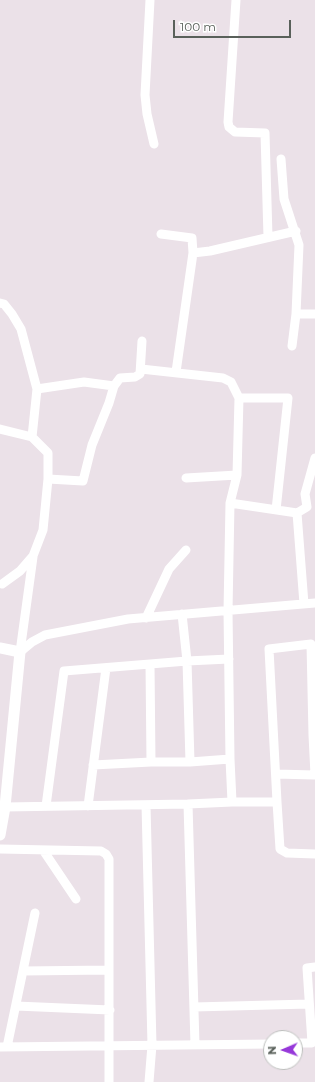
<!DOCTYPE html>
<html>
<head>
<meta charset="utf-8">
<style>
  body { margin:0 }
  #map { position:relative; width:315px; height:1082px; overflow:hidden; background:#ebe1e8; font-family:Montserrat,sans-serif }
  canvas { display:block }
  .north { position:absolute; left:263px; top:1030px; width:40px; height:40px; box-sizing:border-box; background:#fff; border:1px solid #bdbfbd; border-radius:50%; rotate:268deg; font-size:11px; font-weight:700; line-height:16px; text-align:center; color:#59605a }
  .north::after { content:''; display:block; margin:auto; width:14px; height:18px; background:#9638d9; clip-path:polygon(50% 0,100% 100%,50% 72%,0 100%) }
  .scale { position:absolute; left:173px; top:20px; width:118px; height:18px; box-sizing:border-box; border:2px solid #59605a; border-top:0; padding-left:5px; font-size:12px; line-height:14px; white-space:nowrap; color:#59605a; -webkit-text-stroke:3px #fff; paint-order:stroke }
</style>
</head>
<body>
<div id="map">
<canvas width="315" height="1082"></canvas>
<div class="north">N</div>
<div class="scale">100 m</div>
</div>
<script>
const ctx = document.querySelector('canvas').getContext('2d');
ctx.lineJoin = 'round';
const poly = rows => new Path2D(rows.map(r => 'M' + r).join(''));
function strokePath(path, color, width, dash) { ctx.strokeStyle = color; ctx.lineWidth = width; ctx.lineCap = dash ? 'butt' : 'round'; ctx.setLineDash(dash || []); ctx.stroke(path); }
strokePath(poly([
  [150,0,145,95,147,114,154,144],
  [236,0,228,122,229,127,235,132,265,133,268,237],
  [281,159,284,199,299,245,296,314,292,346],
  [161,234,192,238,193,253,210,251,296,231],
  [0,303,4,304,12,314,21,329,37,389,84,382,114,386],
  [296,314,315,314],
  [141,369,223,378,231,382,239,398,237,475,230,503],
  [176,372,193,253],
  [239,398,288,398,276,510],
  [0,429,32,437,48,453,48,479],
  [32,437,37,389],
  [186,478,237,475],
  [2,584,20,571,33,556,43,530,48,479,83,481,92,445,109,403,114,386,120,378,135,377,140,374,142,341],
  [304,604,297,513,307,507,305,494,315,458],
  [146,618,169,569,186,550],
  [20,652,32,642,45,635,128,619,315,603],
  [20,652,33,557],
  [313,735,315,775],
  [230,759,232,802,277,802,269,649,311,644,313,735,315,734],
  [151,762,190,762,187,661,229,659],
  [190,762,230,759,228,611,230,503,297,513],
  [93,765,151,762,150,664],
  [276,774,314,775],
  [277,802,280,849,287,853,315,854],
  [188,804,232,802],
  [146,805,152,1045,149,1082],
  [46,806,64,671,187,661,182,614],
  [88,806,106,668],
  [5,807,188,804,195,1045],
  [0,849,101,851,106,854,109,859,109,1082],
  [43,850,76,899],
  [23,971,109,970],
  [16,1006,110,1010],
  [194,1007,309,1004],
  [295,1043,312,1043,307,968,315,967],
  [0,1047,271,1044],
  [7,1047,35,913]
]), '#fff', 9);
strokePath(poly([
  [0,648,20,652,5,807,0,835]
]), '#fff', 11);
</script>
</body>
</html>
